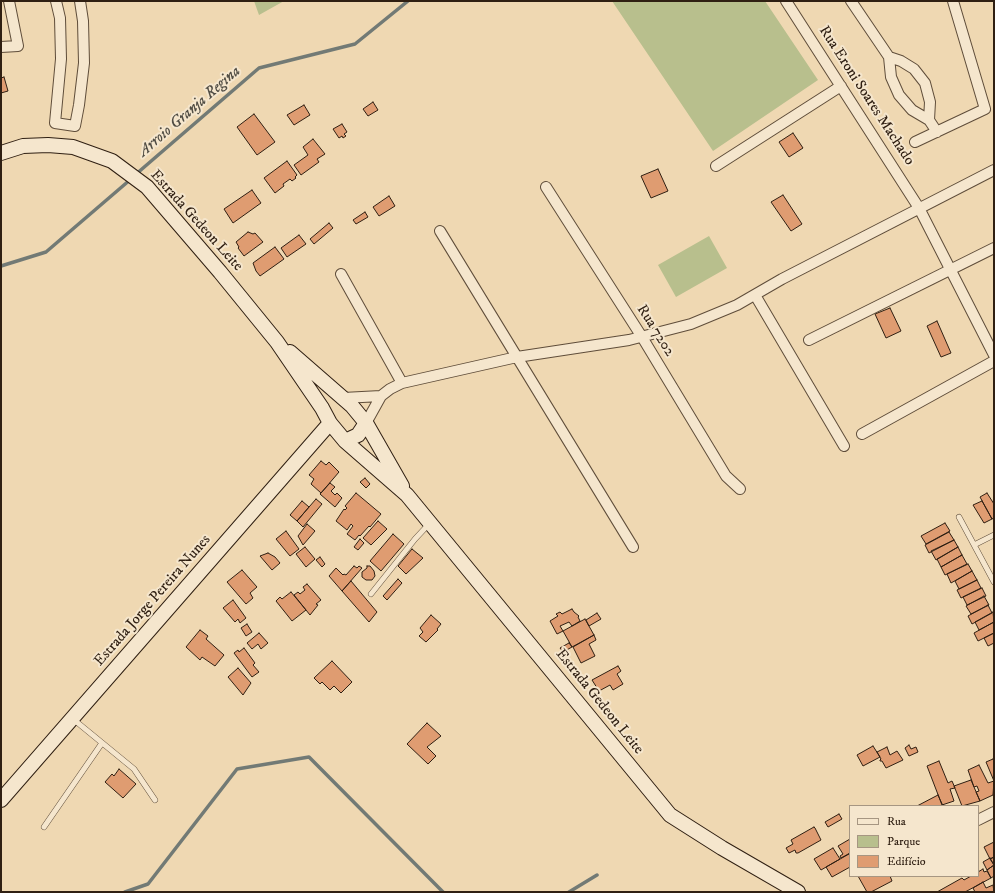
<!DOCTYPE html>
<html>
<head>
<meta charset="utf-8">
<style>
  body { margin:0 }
  #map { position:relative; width:995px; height:893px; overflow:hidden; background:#efd8b2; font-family:"IM FELL DW Pica",serif }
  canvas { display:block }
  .frame { position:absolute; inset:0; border:2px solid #2f1f12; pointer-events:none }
  .legend { position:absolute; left:849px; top:805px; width:130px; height:72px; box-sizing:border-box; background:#f5e6cd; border:1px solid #a69682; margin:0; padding:5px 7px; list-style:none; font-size:12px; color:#2f1f12 }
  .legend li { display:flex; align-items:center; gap:8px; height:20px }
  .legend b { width:20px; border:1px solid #a69682 }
</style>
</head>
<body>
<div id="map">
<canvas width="995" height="893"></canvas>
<div class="frame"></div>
<ul class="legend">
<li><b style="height:5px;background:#f5e6cd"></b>Rua</li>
<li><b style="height:11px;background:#b8bf8d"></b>Parque</li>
<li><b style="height:11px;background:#df9c71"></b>Edifício</li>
</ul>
</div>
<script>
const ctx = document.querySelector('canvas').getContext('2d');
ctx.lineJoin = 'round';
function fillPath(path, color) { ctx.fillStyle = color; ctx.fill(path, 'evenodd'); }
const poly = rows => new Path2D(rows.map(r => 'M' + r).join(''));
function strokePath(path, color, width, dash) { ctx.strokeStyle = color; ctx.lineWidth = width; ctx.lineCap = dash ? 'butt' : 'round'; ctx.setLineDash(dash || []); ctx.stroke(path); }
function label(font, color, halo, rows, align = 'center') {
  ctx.font = font + ' "IM FELL DW Pica",serif'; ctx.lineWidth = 4; ctx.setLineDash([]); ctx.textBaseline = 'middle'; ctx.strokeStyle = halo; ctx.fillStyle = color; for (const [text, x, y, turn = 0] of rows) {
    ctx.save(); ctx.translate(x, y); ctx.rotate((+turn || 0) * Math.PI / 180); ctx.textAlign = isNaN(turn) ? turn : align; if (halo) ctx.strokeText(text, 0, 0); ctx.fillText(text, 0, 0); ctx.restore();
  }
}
fillPath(poly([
  [254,1,284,1,259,15],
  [612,1,765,1,818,80,713,151],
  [709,236,727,268,676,297,658,265]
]), '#b8bf8d');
strokePath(poly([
  [135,175,259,68,355,44,408,1],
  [1,266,46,252,131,179],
  [125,892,148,884,237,769,309,757,443,892],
  [569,892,597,875]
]), '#727a75', 3.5);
const building = poly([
  [4,77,8,91,1,93,1,78,4,77],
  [373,102,378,110,368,116,363,109,373,102],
  [304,105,310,115,294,125,287,115,304,105],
  [254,114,275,142,257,155,237,127,254,114],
  [342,124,347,132,344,134,346,136,343,138,342,136,339,138,333,129,342,124],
  [793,133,803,148,789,157,779,142,793,133],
  [313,139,325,154,317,159,319,162,301,175,294,165,308,155,303,147,313,139],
  [287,161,297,175,295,177,296,178,292,181,290,179,283,184,284,186,275,193,264,178,287,161],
  [658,169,668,191,651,198,641,176,658,169],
  [252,190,261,203,233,223,224,209,252,190],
  [783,195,802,224,791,231,771,202,783,195],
  [389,196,395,206,379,216,373,207,389,196],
  [365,212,368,217,356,224,353,220,365,212],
  [329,223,333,228,314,244,310,239,329,223],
  [248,232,253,234,255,233,263,242,244,256,238,248,239,247,236,242,248,232],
  [299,235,306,244,287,257,281,248,299,235],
  [275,247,284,259,260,276,256,271,253,263,275,247],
  [890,308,901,331,886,338,875,314,890,308],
  [937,321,951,353,941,357,927,326,937,321],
  [321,461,326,465,329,462,339,472,321,493,311,484,314,479,309,475,321,461],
  [365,478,370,484,366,488,360,482,365,478],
  [330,483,335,487,331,491,335,495,337,493,342,498,335,507,320,494,330,483],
  [356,493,381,514,370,527,369,526,360,536,359,535,355,540,347,534,353,526,351,524,347,530,336,521,344,509,345,510,347,508,345,506,356,493],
  [987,493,994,504,994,518,992,519,980,497,987,493],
  [316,499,322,504,303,527,297,521,316,499],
  [302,501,309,507,297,521,290,515,302,501],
  [982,501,992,519,984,523,973,505,982,501],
  [378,521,387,529,371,545,363,538,378,521],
  [945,523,950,531,926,544,921,536,945,523],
  [307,524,315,531,303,545,298,536,307,524],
  [286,531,299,549,290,556,276,539,286,531],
  [949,532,954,540,929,553,925,545,949,532],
  [393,534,404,544,381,571,370,561,393,534],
  [360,539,364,543,358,550,354,547,360,539],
  [954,540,958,547,936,560,931,551,954,540],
  [305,547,315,559,306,567,296,554,305,547],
  [958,547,962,555,941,567,937,559,958,547],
  [412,549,423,558,406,574,398,566,412,549],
  [268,553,275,557,280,563,272,570,260,556,268,553],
  [962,555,967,564,945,575,941,567,962,555],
  [320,557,325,564,322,567,316,560,320,557],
  [968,564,972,571,951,583,947,574,968,564],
  [354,566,357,568,359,566,362,568,342,591,329,576,336,568,343,575,344,574,346,575,354,566],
  [367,566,370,566,374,571,375,576,372,580,366,580,362,577,362,572,367,568,367,566],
  [242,570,257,587,250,593,253,598,246,604,227,582,242,570],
  [972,571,977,580,959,589,955,581,972,571],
  [398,579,402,583,387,600,383,596,398,579],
  [977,580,981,588,961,598,957,590,977,580],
  [351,581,377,612,369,622,342,591,351,581],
  [307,584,321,600,316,604,318,605,310,615,294,595,298,592,300,594,305,590,303,587,307,584],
  [982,588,986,596,967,605,963,597,982,588],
  [291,592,306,610,292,621,276,601,280,597,282,599,291,592],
  [984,596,989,605,971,614,966,606,984,596],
  [233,600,246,618,240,623,238,619,235,622,223,608,233,600],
  [988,605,992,613,972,624,968,616,988,605],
  [572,609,574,612,579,616,578,617,580,621,572,626,569,622,560,626,563,631,557,634,550,621,558,616,556,614,560,612,562,614,572,609],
  [993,612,994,622,979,630,975,622,993,612],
  [597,613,601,619,589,626,586,620,597,613],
  [431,615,441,624,437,629,438,630,426,642,419,636,423,632,420,628,431,615],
  [585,619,594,635,572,647,563,631,585,619],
  [994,622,994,633,978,641,974,633,994,622],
  [247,624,252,632,246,636,241,628,247,624],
  [200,630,208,636,206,639,224,655,215,666,202,657,200,660,186,647,200,630],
  [259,633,268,643,261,649,258,644,252,649,247,643,259,633],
  [994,633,994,643,988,646,984,638,994,633],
  [594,635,596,640,589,644,595,656,581,663,573,647,594,635],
  [569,643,572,647,563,652,560,648,569,643],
  [244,648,255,663,253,665,259,672,252,677,234,653,238,650,239,652,244,648],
  [332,661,352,682,341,693,334,686,330,690,322,682,320,684,314,678,332,661],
  [618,666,621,671,617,674,623,684,613,690,610,685,599,691,592,680,618,666],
  [238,668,251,683,243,695,228,677,238,668],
  [427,723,441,736,427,747,436,756,428,764,407,744,427,723],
  [909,745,911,749,916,747,918,752,909,756,905,748,909,745],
  [873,746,880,757,863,766,857,755,873,746],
  [887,747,890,755,897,751,903,760,886,768,882,761,880,761,880,760,881,759,877,752,887,747],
  [993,759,994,761,994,781,986,762,993,759],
  [939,761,948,783,952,781,955,788,950,789,954,801,942,805,927,766,939,761],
  [979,765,988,783,994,781,993,795,980,801,976,792,979,791,977,786,974,787,968,770,979,765],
  [119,769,136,784,123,798,105,782,112,774,114,776,119,769],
  [971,780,980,801,962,806,954,786,971,780],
  [938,795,943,806,917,806,938,795],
  [839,814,842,819,828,827,825,822,839,814],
  [814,827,815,828,821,840,798,853,796,853,795,850,789,853,786,848,793,844,791,840,814,827],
  [850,839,850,853,841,858,840,856,843,854,838,846,850,839],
  [994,842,994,857,990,859,984,847,994,842],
  [833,848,840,859,821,870,814,859,833,848],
  [849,854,850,856,850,867,832,877,826,867,849,854],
  [994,857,994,876,991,878,987,870,994,865,990,859,994,857],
  [990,858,994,865,987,870,983,862,990,858],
  [983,869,984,872,987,871,991,878,965,892,937,892,962,878,964,880,971,876,978,876,978,872,983,869],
  [858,876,890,876,892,881,871,892,867,892,858,876],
  [983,882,986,888,993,885,994,892,975,892,973,888,983,882]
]);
fillPath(building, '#df9c71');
strokePath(building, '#2f1f12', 1);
const lane = poly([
  [959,517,994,582],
  [974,545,994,535],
  [371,594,415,539,429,524],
  [73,719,134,769,155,800],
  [44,827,102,743]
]);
const street = poly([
  [56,1,60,18,61,59,55,123,75,126,79,105,84,63,83,21,80,1],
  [786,1,919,208,994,355],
  [851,1,889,57,891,77,899,95,912,110,929,120,937,132],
  [1,47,18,46,9,1],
  [889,57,901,61,914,69,925,83,930,102,929,120],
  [915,142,985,109,953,1],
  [716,166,841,86],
  [546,187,642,337,726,476,740,489],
  [440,231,633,547],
  [341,274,402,383],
  [755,295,844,446],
  [809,340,994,248],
  [343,398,381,396],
  [366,423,381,396,390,389,402,383,517,357,629,340,691,324,737,305,782,279,994,170],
  [862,434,994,361],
  [978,820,994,812]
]);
const secondary = poly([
  [1,153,23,146,48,145,73,147,112,161,147,187,220,272,277,342,322,408,330,423,345,441,407,495,670,815,722,848,798,892],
  [290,352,352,406,366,423,402,486],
  [345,441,358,435,366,423],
  [1,800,330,423]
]);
strokePath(lane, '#5f4d3a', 6);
strokePath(street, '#5f4d3a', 12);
strokePath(secondary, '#2f1f12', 16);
strokePath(lane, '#f5e6cd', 5);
strokePath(street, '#f5e6cd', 10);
strokePath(secondary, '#f5e6cd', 14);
label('15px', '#2f1f12', '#f5e6cd', [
  ["Rua Eroni Soares Machado",866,96,57],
  ["Estrada Gedeon Leite",196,221,48],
  ["Rua 7202",655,331,58],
  ["Estrada Jorge Pereira Nunes",153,601,-49],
  ["Estrada Gedeon Leite",599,702,51]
]);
label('italic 16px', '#514d44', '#f5e6cd', [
  ["Arroio Granja Regina",190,112,-41]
]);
</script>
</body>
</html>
